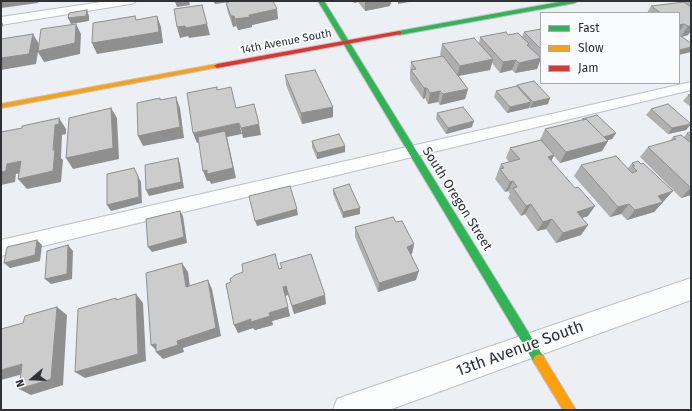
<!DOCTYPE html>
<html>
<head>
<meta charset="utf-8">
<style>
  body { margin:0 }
  #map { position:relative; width:692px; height:411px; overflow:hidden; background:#eceff3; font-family:"Fira Sans",sans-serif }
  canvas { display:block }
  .frame { position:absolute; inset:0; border:2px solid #2f3134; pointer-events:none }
  .legend { position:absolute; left:540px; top:12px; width:140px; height:72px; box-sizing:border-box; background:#f9fbff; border:1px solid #a8aaae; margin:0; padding:5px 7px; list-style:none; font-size:12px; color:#2f3134 }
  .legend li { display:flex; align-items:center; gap:8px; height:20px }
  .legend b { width:20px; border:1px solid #a8aaae }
  .north { position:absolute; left:12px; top:359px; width:40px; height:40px; -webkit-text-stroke:3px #f9fbff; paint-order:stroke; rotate:251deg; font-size:11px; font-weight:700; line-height:16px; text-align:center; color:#2f3134 }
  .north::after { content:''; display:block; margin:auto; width:14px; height:18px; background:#2f3134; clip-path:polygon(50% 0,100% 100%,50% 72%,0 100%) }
</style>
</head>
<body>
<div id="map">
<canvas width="692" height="411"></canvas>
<div class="frame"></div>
<ul class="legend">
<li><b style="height:5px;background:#30b455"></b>Fast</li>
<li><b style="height:5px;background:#ff9f0a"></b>Slow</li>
<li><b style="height:5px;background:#e5322d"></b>Jam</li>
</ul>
<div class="north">N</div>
</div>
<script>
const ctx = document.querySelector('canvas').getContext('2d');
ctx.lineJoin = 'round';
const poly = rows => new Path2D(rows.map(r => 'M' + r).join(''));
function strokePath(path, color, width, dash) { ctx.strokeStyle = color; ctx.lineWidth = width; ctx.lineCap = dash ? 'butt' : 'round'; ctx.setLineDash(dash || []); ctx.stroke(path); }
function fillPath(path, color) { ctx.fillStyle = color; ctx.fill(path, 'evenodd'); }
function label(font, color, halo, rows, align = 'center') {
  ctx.font = font + ' "Fira Sans",sans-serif'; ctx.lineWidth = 3.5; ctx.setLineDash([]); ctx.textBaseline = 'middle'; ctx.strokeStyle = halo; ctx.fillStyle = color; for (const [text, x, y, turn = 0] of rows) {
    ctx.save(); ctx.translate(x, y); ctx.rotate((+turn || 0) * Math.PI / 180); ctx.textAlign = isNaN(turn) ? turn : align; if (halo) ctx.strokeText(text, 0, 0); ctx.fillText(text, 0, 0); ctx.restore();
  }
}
const lane = poly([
  [108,1,136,1,134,3,130,4,1,25,1,17,108,1],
  [691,82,691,90,1,256,1,240,691,82]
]);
const street = poly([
  [691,278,691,300,389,410,333,410,337,399,348,395,691,278]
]);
const fast = poly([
  [318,1,324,1,543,356,545,360,543,364,539,366,535,364,318,1],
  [565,1,578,1,575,3,399,35,396,33,399,31,565,1]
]);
const slow = poly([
  [217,64,219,65,219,67,1,108,1,104,217,64],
  [539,354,543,356,576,410,563,410,535,364,533,360,535,356,539,354]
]);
const jam = poly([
  [399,31,401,32,401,34,217,68,214,66,217,64,399,31]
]);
strokePath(lane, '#bec0c4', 2);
strokePath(street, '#bec0c4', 2);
strokePath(fast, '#bec0c4', 2);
strokePath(slow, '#bec0c4', 2);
strokePath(jam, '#bec0c4', 2);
fillPath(lane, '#fcfdfd');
fillPath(street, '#fcfdfd');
fillPath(fast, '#30b455');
fillPath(slow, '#ff9f0a');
fillPath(jam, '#e5322d');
fillPath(poly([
  [213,1,273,1,278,19,252,25,252,27,238,30,236,26,233,27,228,13,226,3,229,3,229,2,215,4],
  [353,1,391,1,390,6,365,11,358,2,354,3],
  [686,1,691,1,691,32,690,32,688,35,681,37,679,55,679,13,647,13,651,6,685,3],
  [541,29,541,63,540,62,537,69,515,73,512,70,500,73,492,63,490,70,459,76,468,89,465,99,440,105,438,102,428,104,425,98,423,99,410,80,410,73,411,62,441,56,440,55,442,44,479,43,480,37,508,35,522,37,524,32],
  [285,75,333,107,333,117,302,124,286,85],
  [517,85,548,104,530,108,529,107,529,108,507,113,494,97,496,91,516,86],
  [691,94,691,107,683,101,688,95],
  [651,109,691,124,686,130,668,134,646,115],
  [437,113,472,127,446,134,436,119],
  [582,119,616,133,612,139,608,140,608,141,602,151,560,163,554,156,551,161,588,216,582,218,588,225,581,235,556,243,546,229,537,231,525,214,521,216,508,198,510,194,508,191,505,192,495,179,497,175,497,174,501,164,509,162,506,158,510,148,540,140,545,129,582,120],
  [691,132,691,195,681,198,640,157,648,147,670,141,673,137,684,137,687,133],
  [312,141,345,146,345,152,317,159,312,147],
  [638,161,663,202,654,212,627,220,621,214,610,217,574,176,581,165,628,168,632,163],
  [333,189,360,214,343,218,333,194],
  [396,222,414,244,412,254,410,254,416,280,378,292,355,237,355,227],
  [279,269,326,304,294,314,288,295,285,296,290,316,272,321,273,325,255,330,253,328,238,333,231,282]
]), '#afafaf');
fillPath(poly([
  [1,1,38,1,38,3,1,8],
  [180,1,189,1,190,5,177,7,175,2],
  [214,1,235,1,215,4],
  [354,1,358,1,358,2,354,3],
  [365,1,391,1,390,6,365,11],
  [398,1,415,1,398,4],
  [202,5,210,35,189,38,188,36,180,38,177,27],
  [277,9,278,19,252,25,252,27,238,30,235,19,249,15],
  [87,10,89,16,89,21,71,24,68,18],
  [157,16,161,27,163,43,97,54,92,43],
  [231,16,234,16,236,26,233,27],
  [1,22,3,24,1,32],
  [691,23,691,32,690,32,688,35,681,37,688,26],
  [76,24,81,34,80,54,44,62,38,52,36,64,1,70,1,58,33,34,39,44],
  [684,24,679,32,679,25],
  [691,47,691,52,679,55,679,50],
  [541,58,537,69,515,73,519,63],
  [493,59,490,70,457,76,460,66],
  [516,60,512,70,500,73,503,62],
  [424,88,427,88,425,98,423,99],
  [468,89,465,99,440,105,443,94],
  [440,91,438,102,428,104,430,93],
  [176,97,180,108,184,138,143,146,138,136],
  [550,98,548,104,530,108,533,102],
  [531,102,529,108,507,113,510,107],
  [333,107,333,117,302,124,301,113],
  [111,108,117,118,119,159,73,169,66,158],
  [59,118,66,129,66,134,62,135,61,158,63,160,61,182,27,189,18,179,53,150,55,125],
  [474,121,472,127,446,134,448,128],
  [239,123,242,134,227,137,236,178,211,184,210,181,207,181,203,171,227,137,197,143,193,133],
  [259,124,261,135,243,138,241,128],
  [691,124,686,130,668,134,672,128],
  [616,133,612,139,598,143,601,137],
  [608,141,602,151,560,163,566,152],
  [345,146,345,152,317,159,317,153],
  [554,155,549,166,548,157],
  [178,158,180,164,184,188,149,196,146,190],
  [21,161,30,171,16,174,15,182,1,185,1,172,7,164],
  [138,176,141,182,142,203,111,211,107,205],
  [513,181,508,191,505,192,510,182],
  [691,187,691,195,681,198],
  [673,191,654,212,627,220,635,210,658,196],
  [531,204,525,214,521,216,526,206],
  [629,204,621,214,610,217,618,207],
  [595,206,588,216,570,222,577,212],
  [360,208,360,214,343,218,343,212],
  [297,209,298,215,257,226,255,221],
  [180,211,183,216,187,243,152,252,148,247],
  [552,219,546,229,537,231,543,222],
  [588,225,581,235,556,243,563,233],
  [37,240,42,245,40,261,10,268,4,263],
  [414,244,412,254,405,256,407,247],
  [68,245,73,251,72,279,51,284,45,279],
  [182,263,188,272,191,295,186,287],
  [419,271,416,280,378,292,379,283],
  [208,280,212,289,221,336,183,348,184,352,163,359,156,352,158,352,151,345,156,344,177,341],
  [286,286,288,295,285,296,283,287],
  [136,294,143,303,146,361,85,378,75,372],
  [325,295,326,304,294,314,292,306],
  [57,307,67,315,63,385,31,395,19,389],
  [288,307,290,316,272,321,273,325,255,330,253,328,238,333,234,325],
  [22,364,34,371,1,380,1,370]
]), '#8f8f8f');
const building = poly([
  [228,1,273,1,277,9,249,15,250,17,235,19,234,16,231,16,226,3,229,2,228,1],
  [684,2,691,7,691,26,688,26,684,24,679,25,679,13,661,13,651,6,684,2],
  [202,5,207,24,186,28,185,26,177,27,174,9,202,5],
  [87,10,86,16,68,18,69,13,87,10],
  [135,16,136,20,157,16,159,32,92,43,93,23,135,16],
  [76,24,75,43,38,51,41,29,76,24],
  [541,29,541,49,524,32,541,29],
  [506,32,508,35,518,33,529,44,527,45,541,58,519,63,516,60,503,62,480,37,506,32],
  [33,34,29,54,1,58,1,39,33,34],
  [679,35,691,43,691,47,679,50,679,35],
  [474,38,493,59,460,66,442,44,474,38],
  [443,56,468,89,443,94,440,91,430,93,427,88,424,88,411,70,416,69,411,62,443,56],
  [315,70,333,107,301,113,285,75,315,70],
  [534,81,550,98,533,102,517,85,534,81],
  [517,86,531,102,510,107,496,91,517,86],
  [217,87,217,90,231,87,236,108,254,104,259,124,241,128,239,123,193,133,187,93,217,87],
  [691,94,691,98,688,95,691,94],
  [176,97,180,127,138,136,137,103,160,98,160,100,176,97],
  [668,104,691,124,672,128,651,109,668,104],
  [463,107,474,121,448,128,437,113,463,107],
  [111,108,113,148,66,158,69,118,111,108],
  [597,115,616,133,604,137,586,119,583,120,582,119,597,115],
  [59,118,59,124,55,125,53,150,55,150,53,171,18,179,21,161,7,164,6,171,1,172,1,132,22,128,22,126,59,118],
  [586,119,608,141,566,152,545,129,586,119],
  [225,131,233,168,207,174,207,170,203,171,198,137,225,131],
  [691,132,691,137,687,133,691,132],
  [339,134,345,146,317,153,312,141,339,134],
  [681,135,691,143,691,188,648,147,676,139,673,137,681,135],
  [541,140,554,155,548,157,575,188,578,187,595,206,577,212,588,225,563,233,552,219,543,222,531,204,526,206,513,188,517,187,513,181,510,182,500,169,504,168,501,164,520,159,510,148,541,140],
  [616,156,632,173,637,171,632,166,635,166,632,163,638,161,641,164,643,163,673,191,658,196,663,202,635,210,629,204,618,207,581,165,616,156],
  [178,158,181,182,146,190,145,165,178,158],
  [134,168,138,176,139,197,107,205,107,174,134,168],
  [349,184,360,208,343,212,333,189,349,184],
  [290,186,297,209,255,221,249,196,290,186],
  [180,211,184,237,148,247,146,219,180,211],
  [393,217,396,222,402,221,414,244,407,247,419,271,379,283,355,227,393,217],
  [37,240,35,255,4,263,7,247,37,240],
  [68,245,67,274,45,279,47,251,68,245],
  [275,254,279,269,282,268,280,263,311,254,325,295,292,306,286,286,283,287,288,307,269,313,270,316,251,322,251,319,234,325,226,284,231,282,230,279,235,275,243,272,242,264,275,254],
  [182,263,186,287,208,280,216,328,177,341,178,345,156,352,156,344,151,345,146,273,182,263],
  [136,294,138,354,75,372,78,309,116,298,116,300,136,294],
  [57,307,51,379,19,389,22,364,1,370,1,329,23,323,25,316,57,307]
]);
fillPath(building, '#ccc');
strokePath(building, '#8f8f8f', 1);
label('11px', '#2f3134', '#f9fbff', [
  ["14th Avenue South",286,42,-11]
]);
label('13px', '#2f3134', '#f9fbff', [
  ["South Oregon Street",457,199,58]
]);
label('16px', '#2f3134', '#f9fbff', [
  ["13th Avenue South",520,349,-20]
]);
</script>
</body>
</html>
